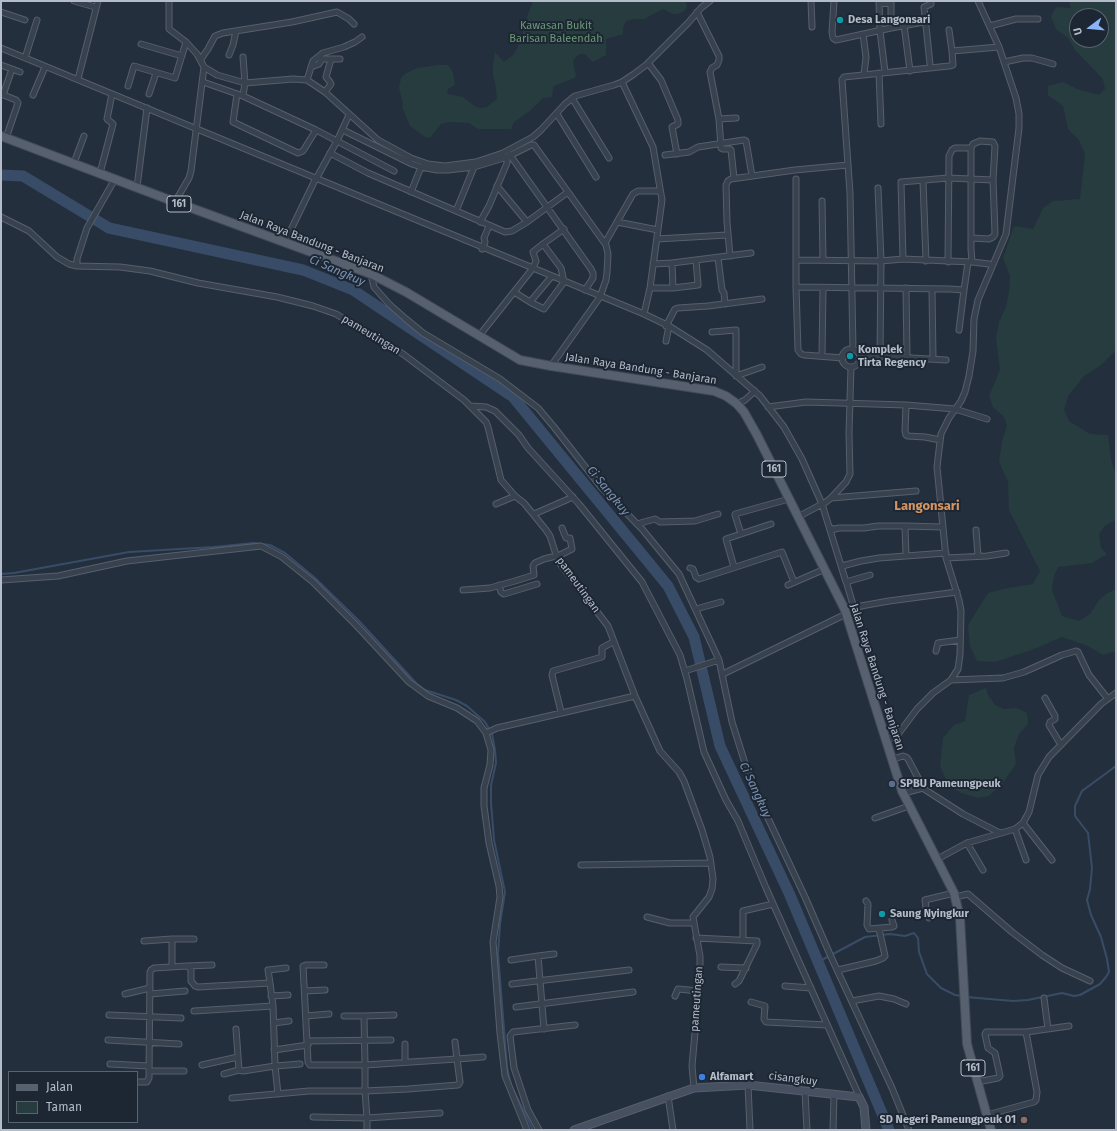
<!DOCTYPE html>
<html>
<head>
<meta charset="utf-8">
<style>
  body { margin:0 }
  #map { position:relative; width:1117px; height:1131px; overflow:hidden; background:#242f3e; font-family:"Fira Sans",sans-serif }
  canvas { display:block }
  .frame { position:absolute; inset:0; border:2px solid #b4bcc9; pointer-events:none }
  .legend { position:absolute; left:8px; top:1071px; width:130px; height:52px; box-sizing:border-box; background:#1d2633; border:1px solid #59626f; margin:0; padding:5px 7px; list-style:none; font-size:12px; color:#b4bcc9 }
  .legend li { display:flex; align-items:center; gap:8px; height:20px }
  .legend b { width:20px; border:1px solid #59626f }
  .north { position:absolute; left:1069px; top:8px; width:40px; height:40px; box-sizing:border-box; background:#1d2633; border:1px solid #59626f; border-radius:50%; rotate:254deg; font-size:11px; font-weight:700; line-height:16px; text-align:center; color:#b4bcc9 }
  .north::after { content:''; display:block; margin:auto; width:14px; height:18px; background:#8ab4f8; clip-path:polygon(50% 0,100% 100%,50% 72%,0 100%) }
</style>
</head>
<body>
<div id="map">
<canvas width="1117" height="1131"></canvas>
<div class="frame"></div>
<ul class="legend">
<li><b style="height:5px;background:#56606e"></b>Jalan</li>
<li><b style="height:11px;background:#263c3f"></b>Taman</li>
</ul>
<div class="north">U</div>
</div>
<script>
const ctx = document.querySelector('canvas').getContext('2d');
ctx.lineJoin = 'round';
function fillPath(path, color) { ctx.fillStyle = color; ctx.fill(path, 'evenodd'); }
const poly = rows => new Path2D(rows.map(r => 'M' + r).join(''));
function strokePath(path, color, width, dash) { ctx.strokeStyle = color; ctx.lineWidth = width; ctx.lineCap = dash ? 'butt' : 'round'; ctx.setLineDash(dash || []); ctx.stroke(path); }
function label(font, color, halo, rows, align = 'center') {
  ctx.font = font + ' "Fira Sans",sans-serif'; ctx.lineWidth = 4; ctx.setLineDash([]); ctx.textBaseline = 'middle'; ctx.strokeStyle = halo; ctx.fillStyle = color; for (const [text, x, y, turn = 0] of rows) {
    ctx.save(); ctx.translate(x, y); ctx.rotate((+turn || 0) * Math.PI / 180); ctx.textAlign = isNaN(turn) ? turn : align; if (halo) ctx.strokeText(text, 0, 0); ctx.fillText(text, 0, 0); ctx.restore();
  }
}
fillPath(poly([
  [533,1,686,1,687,7,683,12,677,14,673,14,663,9,644,19,634,19,626,21,623,28,623,34,606,39,606,55,593,62,585,54,580,54,574,59,573,62,576,76,574,78,554,86,553,88,552,97,543,98,531,110,514,122,511,129,478,129,469,123,449,122,441,124,430,138,425,137,410,126,402,107,403,104,399,88,401,78,405,74,417,68,438,65,448,65,453,72,455,85,448,89,447,94,463,97,476,107,481,108,487,107,497,99,496,88,493,74,493,63,495,52,504,62,514,54,522,39,523,27],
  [1068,1,1116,1,1116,350,1101,365,1084,376,1068,396,1064,410,1069,421,1090,434,1108,435,1111,459,1116,476,1116,519,1105,526,1099,534,1101,548,1107,554,1092,563,1058,567,1054,576,1052,590,1062,616,1079,621,1090,614,1099,600,1106,594,1116,589,1116,651,1103,655,1088,646,1062,637,1034,649,995,662,977,661,970,646,968,625,988,593,1008,588,1033,584,1040,571,1009,510,1008,482,999,462,1002,441,1007,426,1004,417,993,407,989,396,1000,370,996,338,999,322,1006,307,1009,292,1010,276,1003,258,1014,226,1033,229,1043,208,1053,201,1080,199,1085,154,1079,140,1068,129,1063,106,1048,95,1048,86,1063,82,1077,89,1099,95,1105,89,1103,79,1075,50,1068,38,1056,29,1051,17,1056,7,1071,8,1069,2],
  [1077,16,1101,16,1101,40,1077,40],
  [986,688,988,695,995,705,1004,709,1017,708,1027,713,1028,724,1019,734,1014,748,1016,764,1002,784,989,796,978,798,961,793,949,786,940,766,943,738,954,725,965,721,969,695]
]), '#263c3f');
strokePath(poly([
  [1,574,14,573,129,552,214,547,254,543,270,545,285,553,315,578,360,622,416,683,425,690,456,700,467,706,485,722,492,734,495,750,496,763,491,785,491,803,494,840,505,892,500,924,498,954,507,1067,511,1085,533,1130],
  [818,962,865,937,890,934,905,936,914,933,918,938,919,952,927,974,941,988,955,995,962,996],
  [966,997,1013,1001,1028,1000,1062,993,1074,996,1080,995,1100,984,1106,977,1109,972,1107,959,1101,937,1091,915,1087,900,1090,889,1092,868,1088,833,1075,816,1075,806,1082,791,1116,766]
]), '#394c67', 2);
strokePath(poly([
  [1,175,23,176,109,228,303,270,353,290,513,397,668,586,694,637,720,746,789,893,889,1130]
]), '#394c67', 11);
const street = poly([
  [74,1,95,7],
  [169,1,169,29,186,42,197,54,204,67,191,171,189,178,175,202],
  [811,1,812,27],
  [834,1,832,32,833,38,836,40,891,28,891,1],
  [879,1,880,31,885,72],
  [879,4,891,3],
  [1,12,25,20],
  [697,12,719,56,719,60,717,65,712,68,710,72,719,119,721,148,723,149,729,149,731,150,734,178],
  [904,25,910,71],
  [990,26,1016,19,1038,19],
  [891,28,924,22],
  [949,30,952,51],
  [863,34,866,57,864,74],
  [141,44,182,56],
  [1,48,533,268,479,336],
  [229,55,233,45,236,31],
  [243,57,245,83,243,96],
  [25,58,37,20],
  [201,59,208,49,215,36,223,33,292,22,337,12,349,19,354,24],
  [1004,62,1023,58,1032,58,1053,64],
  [648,63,661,80,678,120,678,124,672,127,677,154],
  [930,64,924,7,931,4,931,1],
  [1,65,20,72],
  [204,67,217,75,245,83,293,79,307,80,325,92,378,140,411,158,428,164,436,165,445,166,476,162,503,153,533,137,541,130,565,104,575,96,614,85,622,82,634,74,646,65,688,23,701,8,710,1],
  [311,67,319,64,322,59,340,59],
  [879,73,881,124],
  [78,79,98,1],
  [307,80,313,61,323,53,344,47,355,42,362,37],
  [203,82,243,96,316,130,337,141,316,179,316,178,285,242],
  [622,82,653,147,662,200,650,288,644,314],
  [128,86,134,66,175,78,186,42],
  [325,92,331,84,330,82,326,77,331,59],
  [1,94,16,100,18,103,6,138],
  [149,94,156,73],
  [237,94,233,122,298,153,303,151,316,130],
  [3,95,12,69],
  [33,95,45,67],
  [572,98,609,158],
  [557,114,596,177],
  [349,115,337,141,394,171],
  [719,119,736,118],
  [343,130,412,164,421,167,437,170,448,170,474,167,507,157,531,145,534,145,568,192],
  [330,153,368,173,505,232,512,231,527,222,568,192,606,245,608,254,607,273,606,280,600,297,551,366],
  [510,155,591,269,593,273,593,278,585,290],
  [665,155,689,152,698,147,744,140,746,141,752,176],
  [74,163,84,136],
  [848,165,850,193,853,349],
  [100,173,113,124,107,119,112,94],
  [796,179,796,287,798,350,801,354,804,355,843,358],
  [923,181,926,261],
  [497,186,527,222],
  [137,187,147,108],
  [878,188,881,261,880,356],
  [411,192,421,167],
  [822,201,823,260],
  [456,211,474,167],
  [1,217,29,231,57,257,69,264,77,266,120,267,150,271,198,283,277,297,313,306,336,314,403,354,464,400,486,422,488,427,501,480,515,496,524,503,546,530,550,536,558,561,608,626,635,696,660,751,679,772,684,781,702,830,710,857,713,879,712,889,709,897,693,917,700,956,700,977,692,1066,694,1088],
  [480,222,489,206,507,163,507,157],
  [617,222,658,230],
  [657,239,727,235],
  [605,243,633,194,638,191,660,191],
  [543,244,533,252,536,261,533,268,644,314,669,326,707,350,760,396,784,427,802,459,822,504,846,582,870,575],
  [482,249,485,242,484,238,489,226],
  [730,256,727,222,726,185,728,181,731,179,795,170,848,165,842,80,844,77,949,66,953,65,952,51,999,47],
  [718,258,722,290,724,293,725,304],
  [903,259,901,182,948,178,993,180],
  [796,260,881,261,903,259,972,262,971,249,971,148,973,144,980,141,993,142,995,146,993,180,995,234,993,237,989,239,971,238],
  [948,262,949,156,952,150,955,148,971,148],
  [972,262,989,264],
  [672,263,751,253],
  [653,264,672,263,673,288],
  [77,266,77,259,87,228,115,179],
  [371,274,374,287,389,304,406,319,423,333,500,379,538,408,554,427,601,487,642,529,679,574,719,660,732,722,751,782,805,897,832,959,892,1088,909,1130],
  [796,287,950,289,964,290,959,330],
  [650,288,673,288,698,285,696,260],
  [906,288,907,357],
  [932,289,933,359],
  [964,290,968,262],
  [514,292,530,302,552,276],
  [530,302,544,309,564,282,561,268,543,244,564,229],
  [666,325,666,326,675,309,678,308,708,306,762,299],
  [712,332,736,330,736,376,762,367],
  [666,341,669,326],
  '842 358a9 9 0 1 1 18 0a9 9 0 1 1-18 0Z',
  [860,355,946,360],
  [822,356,823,288],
  [737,404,745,400,755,391],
  [906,405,905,431,906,435,908,436,925,437,940,440],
  [471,406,486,407,495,411,519,435,528,448,579,504,642,582,680,655,687,679,704,752,726,800,738,821,766,888,860,1098],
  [768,407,806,402,906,405,955,409,987,419],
  [831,498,916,491],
  [496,504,515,496],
  [534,514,573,497],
  [798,517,822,504,822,505,831,498,846,482,850,474,849,433,851,367],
  [637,524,655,519,660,522,695,521,718,514],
  [831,528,831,530,839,528,864,528,878,526,905,526],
  [976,530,978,556],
  [741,534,735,515,735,514,789,499],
  [906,556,905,526,943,527],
  [946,558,987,556,1006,553],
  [841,564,842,566,861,561,879,558,946,553],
  [734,567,726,539,771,524],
  [690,568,693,569,696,577,699,579,782,552,794,582],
  [1,580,58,576,127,561,261,546,282,557,313,582,356,625,409,682,428,696,457,708,477,721,486,733,491,750,490,765,484,788,484,806,489,843,499,886,500,897,493,942,500,1033,505,1076,527,1130],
  [846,581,854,608],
  [499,585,501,592,504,594,537,584],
  [788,585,825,569],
  [463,590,490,588,515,581,534,575,533,566,535,563,544,559,560,555,572,549,570,538,566,538,562,528],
  [696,609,721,602],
  [845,610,854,608,855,609,861,606,889,601,957,592],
  [936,651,938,643,960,640],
  [685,671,719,660],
  [723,674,846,614],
  [951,680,1003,678,1024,672,1062,655,1076,651,1078,652,1089,675,1108,699],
  [1045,698,1055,716,1055,719,1050,722,1049,725,1061,745],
  [561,712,552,675,553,671,602,657,602,648,613,642],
  [486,733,497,728,635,696],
  [886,740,892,738,899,733,917,709,933,693,951,680,958,669,960,655,961,611,959,600,946,558,939,487,937,467,939,450,941,434,949,418,961,401,965,392,969,376,973,351,974,319,978,300,1006,234,1019,128,1019,114,1016,98,999,47,978,1],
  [890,756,897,758,903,756,906,757,908,759,924,789,963,814,1000,833],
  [902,791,908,792,923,788],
  [875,818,909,806],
  [1023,823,1052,860],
  [1015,829,1026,860],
  [967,843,983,870],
  [936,858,941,857,967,843,1015,829,1023,823,1029,812,1038,775,1049,757,1101,704,1116,693],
  [581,865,711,863],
  [955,897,968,894,1012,932,1042,955,1062,968,1090,981],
  [866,901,868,904,867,925,869,929,892,927,894,926,892,920],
  [647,917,670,923,693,923],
  [929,918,926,908,925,900,954,893],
  [696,938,757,941,757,944,741,977,739,981,735,984],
  [172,939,194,939],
  [743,940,743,911,773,904],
  [144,941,172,939,172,967],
  [538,956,554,954],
  [511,960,538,956,544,1029],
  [324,965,306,965,303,966,308,1062,310,1065,365,1065,364,1016,344,1016],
  [187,966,212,965],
  [721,967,746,968],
  [838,970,876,961,883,958,885,956,879,929],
  [270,983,268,970,286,968],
  [512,984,629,970],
  [785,986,811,988],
  [305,991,325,990],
  [125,994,150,988],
  [150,994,185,991],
  [271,996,288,995],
  [675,996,678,989,699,991],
  [1044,998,1048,1029],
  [852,1001,879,996,894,999,906,1004],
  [751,1002,765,1006,764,1019,766,1022,827,1025],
  [516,1007,633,992],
  [194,1011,273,1006],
  [109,1015,181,1018],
  [306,1016,329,1014],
  [364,1016,394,1015],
  [274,1023,289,1021],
  [108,1040,179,1044],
  [307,1041,391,1040],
  [455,1042,457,1059,460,1082,458,1085,408,1089,365,1091,365,1065,457,1059,483,1057],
  [405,1044,405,1062],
  [274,1050,308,1045],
  [110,1064,149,1066],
  [202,1065,238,1057],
  [149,1071,184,1071],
  [224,1074,239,1070],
  [137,1082,147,1082,149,1078,150,972,151,970,154,968,187,966,191,969,191,981,195,986,198,987,270,983,273,1006,275,1066,243,1071,239,1070,236,1029],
  [977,1082,998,1078,1000,1076,995,1053,988,1048,985,1034,986,1032,1026,1032,1069,1026],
  [748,1085,750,1130],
  [805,1092,807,1130],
  [278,1094,275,1066,300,1064],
  [668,1096,673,1130],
  [232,1098,309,1091,365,1091,367,1118,440,1113],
  [987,1115,1034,1102,1036,1100,1037,1092,1026,1032],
  [313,1117,367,1118,367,1130],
  [539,1130,528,1110,514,1068,510,1036,513,1032,575,1025],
  [833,1130,834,1095]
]);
const secondary = poly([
  [574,1130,694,1088,748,1085,859,1097,864,1107,866,1130]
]);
const primary = poly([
  [1,136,175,202,371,274,406,292,520,360,551,366,714,391,726,396,737,404,744,412,757,435,845,610,902,791,954,893,960,918,967,1044,991,1130]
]);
strokePath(street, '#565f6c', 7);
strokePath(secondary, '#565f6c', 9);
strokePath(primary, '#414a57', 10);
strokePath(street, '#38414e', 5);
strokePath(secondary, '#465061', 7);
strokePath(primary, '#56606e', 8);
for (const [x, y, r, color] of [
  [840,20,4,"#0f9aa8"],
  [850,356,4,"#0f9aa8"],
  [892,784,4,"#5c6f8a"],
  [882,914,4,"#0f9aa8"],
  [702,1077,4,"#3f7fe0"],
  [1024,1120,4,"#8d6e63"]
]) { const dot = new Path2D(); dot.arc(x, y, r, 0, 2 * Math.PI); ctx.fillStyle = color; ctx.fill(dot); strokePath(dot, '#1d2633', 1.5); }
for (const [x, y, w] of [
  [179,204,24],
  [774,469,24],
  [973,1068,24]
]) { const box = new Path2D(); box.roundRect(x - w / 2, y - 8, w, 16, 3); ctx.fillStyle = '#1d2633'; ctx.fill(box); strokePath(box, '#b4bcc9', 1); }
label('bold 10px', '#b4bcc9', null, [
  ["161",179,204],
  ["161",774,469],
  ["161",973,1068]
]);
label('bold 11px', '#b4bcc9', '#1d2633', [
  ["Desa Langonsari",848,20],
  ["Komplek",858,350],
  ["Tirta Regency",858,363],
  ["SPBU Pameungpeuk",900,784],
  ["Saung Nyingkur",890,914],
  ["Alfamart",710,1077],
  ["SD Negeri Pameungpeuk 01",1016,1120,"right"]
], 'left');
label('11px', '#6b9a76', '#1d2633', [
  ["Kawasan Bukit",556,26],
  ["Barisan Baleendah",556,39]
]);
label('11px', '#b4bcc9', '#1d2633', [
  ["Jalan Raya Bandung - Banjaran",312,242,21],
  ["pameutingan",371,335,31],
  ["Jalan Raya Bandung - Banjaran",641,369,9],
  ["pameutingan",578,585,54],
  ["Jalan Raya Bandung - Banjaran",877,677,72],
  ["pameutingan",697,999,-86],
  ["cisangkuy",793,1079,7]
]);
label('italic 12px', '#7c92b1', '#1d2633', [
  ["Ci Sangkuy",337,271,24],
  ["Ci Sangkuy",608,491,51],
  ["Ci Sangkuy",755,790,65]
]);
label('bold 13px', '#d59563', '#1d2633', [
  ["Langonsari",927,506]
]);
</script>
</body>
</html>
